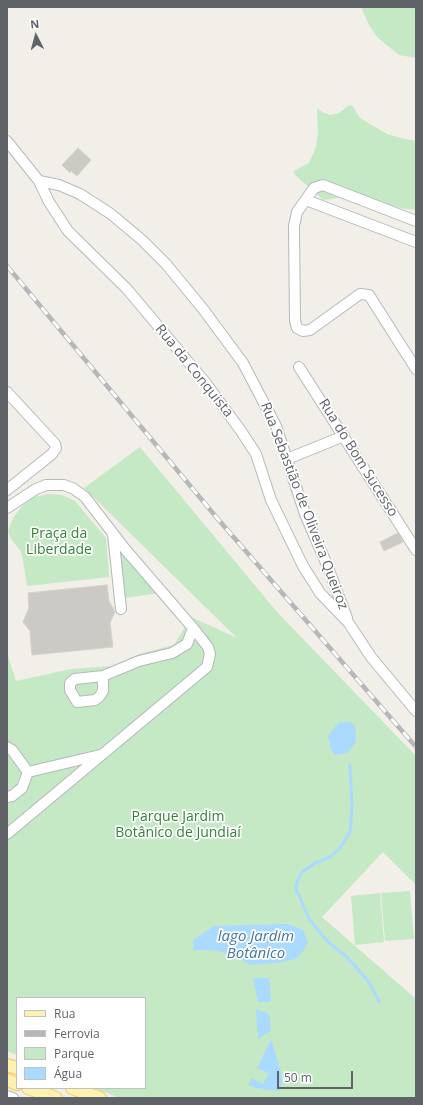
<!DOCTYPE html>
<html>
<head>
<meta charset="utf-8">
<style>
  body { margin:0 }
  #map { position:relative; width:423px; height:1105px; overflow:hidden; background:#f1efe8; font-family:"Open Sans",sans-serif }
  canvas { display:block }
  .frame { position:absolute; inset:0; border:8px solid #5f6368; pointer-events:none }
  .legend { position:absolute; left:16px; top:997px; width:130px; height:92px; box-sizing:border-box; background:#fff; border:1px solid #bfc1c3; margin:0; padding:5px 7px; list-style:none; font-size:12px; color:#5f6368 }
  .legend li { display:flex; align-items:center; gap:8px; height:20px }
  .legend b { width:20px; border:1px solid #bfc1c3 }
  .north { position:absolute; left:16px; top:16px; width:40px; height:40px; -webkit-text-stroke:3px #fff; paint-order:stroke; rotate:354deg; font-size:11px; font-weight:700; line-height:16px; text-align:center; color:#5f6368 }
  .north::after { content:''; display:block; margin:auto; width:14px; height:18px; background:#5f6368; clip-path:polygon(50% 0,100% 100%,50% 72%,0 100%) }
  .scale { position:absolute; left:277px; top:1071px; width:76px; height:18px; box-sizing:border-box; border:2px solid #5f6368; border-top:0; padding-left:5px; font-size:12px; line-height:14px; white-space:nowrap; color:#5f6368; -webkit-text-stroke:3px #fff; paint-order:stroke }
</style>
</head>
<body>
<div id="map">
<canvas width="423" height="1105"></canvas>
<div class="frame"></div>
<ul class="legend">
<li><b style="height:5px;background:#fff2af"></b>Rua</li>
<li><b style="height:5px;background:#b6b7b8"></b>Ferrovia</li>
<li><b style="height:11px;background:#c5e8c5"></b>Parque</li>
<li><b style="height:11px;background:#aadaff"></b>Água</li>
</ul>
<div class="north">N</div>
<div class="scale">50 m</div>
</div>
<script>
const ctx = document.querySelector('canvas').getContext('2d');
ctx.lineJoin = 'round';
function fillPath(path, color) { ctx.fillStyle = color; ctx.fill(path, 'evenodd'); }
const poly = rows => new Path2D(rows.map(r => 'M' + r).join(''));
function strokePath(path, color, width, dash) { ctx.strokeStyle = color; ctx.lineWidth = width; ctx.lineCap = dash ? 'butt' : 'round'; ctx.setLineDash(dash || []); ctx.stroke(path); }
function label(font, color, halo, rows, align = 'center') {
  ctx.font = font + ' "Open Sans",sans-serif'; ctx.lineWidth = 3.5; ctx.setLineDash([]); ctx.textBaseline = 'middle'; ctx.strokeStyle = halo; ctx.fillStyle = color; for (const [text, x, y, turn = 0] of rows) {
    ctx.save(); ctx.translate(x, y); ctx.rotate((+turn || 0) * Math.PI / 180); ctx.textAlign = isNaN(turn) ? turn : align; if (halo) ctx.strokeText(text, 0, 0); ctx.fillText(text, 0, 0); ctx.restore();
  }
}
fillPath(poly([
  [361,7,416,7,416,58,399,55,378,38,369,25],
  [352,105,360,118,387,134,405,139,416,141,416,210,401,208,350,196,323,200,294,174,294,171,309,163,316,147,318,132,317,108,322,112,330,115,339,113,348,106],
  [140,447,277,612,416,756,416,885,383,852,322,917,416,999,416,1098,120,1098,93,1088,145,1088,145,998,17,998,17,1055,7,1051,7,653,16,681,71,669,112,666,139,654,174,645,191,617,237,638,84,488],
  [49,494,62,495,75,501,106,538,109,577,27,586,23,560,20,550,11,539,8,531,13,518,22,506,34,497],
  [125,549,160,593,124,598,119,556],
  [410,891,414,939,385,941,381,893],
  [380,893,384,942,355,945,351,896]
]), '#c5e8c5');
fillPath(poly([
  [348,722,352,723,355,728,356,742,347,753,335,755,331,750,328,736,338,723],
  [287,924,303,930,308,942,304,950,296,959,276,963,250,965,237,956,213,950,194,950,193,940,214,926],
  [253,978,269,978,271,1002,258,1002],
  [256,1009,269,1014,271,1031,258,1039],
  [271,1039,281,1072,282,1081,280,1091,256,1088,248,1085,252,1078,263,1084,269,1074,257,1068]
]), '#aadaff');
strokePath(poly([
  [350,765,352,807,350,832,340,848,330,857,315,863,301,873,297,882,296,889,309,919,328,942,348,958,369,982,379,1001]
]), '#aadaff', 3);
const building = poly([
  [78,148,91,160,77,176,71,171,70,173,62,165,78,148],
  [398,533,403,542,384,551,380,542,398,533],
  [107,585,109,601,115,612,110,623,113,647,32,655,30,631,23,622,29,608,28,593,107,585]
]);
fillPath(building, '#cccac5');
strokePath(building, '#d6d1c6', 1);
const minor = poly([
  [7,141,39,181,49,202,68,231,127,289,205,382,241,431,256,454,271,500,303,566,320,593,348,622,371,657,416,711],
  [39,181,59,185,80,194,111,214,142,240,166,264,203,309,243,363,276,426,305,514,327,565,347,618],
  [306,200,416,242],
  [416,221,323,185,314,188,297,212,294,226,295,321,297,328,303,331,310,330,360,294,369,295,416,369],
  [299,367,416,550],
  [7,392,55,444,56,448,52,454,7,490],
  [287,459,344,436],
  [7,508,36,489,46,485,64,485,74,489,85,497,125,549,193,628,208,647,210,654,207,667,7,834],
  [113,534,121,609],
  [103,676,103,691,99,697,95,700,77,702,70,690,70,683,75,679,103,676,139,661,172,653,187,644,193,628],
  [7,747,12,750,28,772],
  [28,772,100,755],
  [7,797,12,796,22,788,28,772],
  [7,1096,13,1098]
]);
const major = poly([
  [7,1065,17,1068],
  [7,1080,17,1084],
  [28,1088,56,1098],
  [72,1088,100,1098]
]);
strokePath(minor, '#b5b8bc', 12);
strokePath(major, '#f2c960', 14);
strokePath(minor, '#fff', 10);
strokePath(major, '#fff2af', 12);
const rail = poly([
  [7,266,217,518,416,747]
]);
strokePath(rail, '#b6b7b8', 4.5);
strokePath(rail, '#fff', 3, [9]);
label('14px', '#5f6368', '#fff', [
  ["Rua da Conquista",194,371,51],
  ["Rua do Bom Sucesso",358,458,58],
  ["Rua Sebastião de Oliveira Queiroz",304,506,69]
]);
label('14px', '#348238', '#fff', [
  ["Praça da",59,534],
  ["Liberdade",59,550],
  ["Parque Jardim",178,817],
  ["Botânico de Jundiaí",178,833]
]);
label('italic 15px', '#4174aa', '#fff', [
  ["lago Jardim",256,937],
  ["Botânico",256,954]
]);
</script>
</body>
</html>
